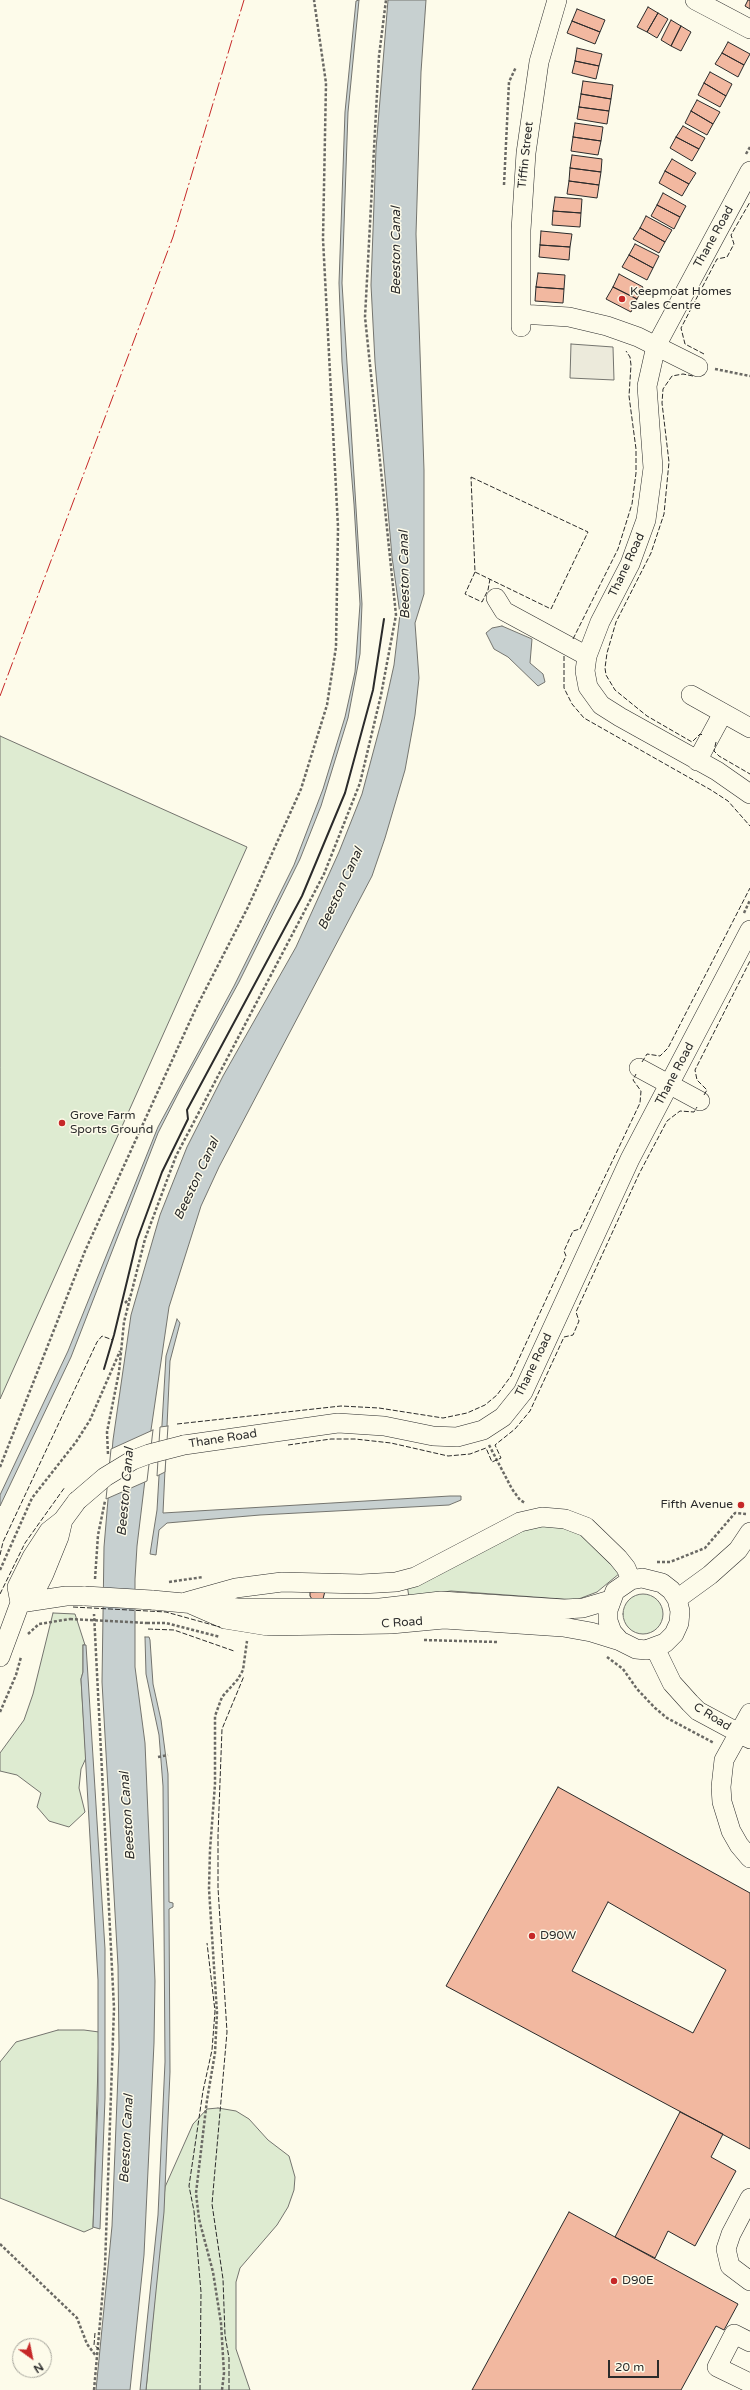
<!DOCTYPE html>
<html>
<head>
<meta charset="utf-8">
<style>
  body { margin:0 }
  #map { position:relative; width:750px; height:2390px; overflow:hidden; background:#fdfbea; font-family:"Varela Round",sans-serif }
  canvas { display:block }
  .north { position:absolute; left:12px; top:2338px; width:40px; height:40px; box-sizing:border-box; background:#fdfbea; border:1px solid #a9a89e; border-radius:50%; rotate:147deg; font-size:11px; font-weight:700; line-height:16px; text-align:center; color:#2b2b2b }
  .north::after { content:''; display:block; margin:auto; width:14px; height:18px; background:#c62828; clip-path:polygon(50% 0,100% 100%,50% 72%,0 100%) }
  .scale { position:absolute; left:608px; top:2360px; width:51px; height:18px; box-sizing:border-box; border:2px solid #2b2b2b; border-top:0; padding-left:5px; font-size:12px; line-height:14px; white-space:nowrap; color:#2b2b2b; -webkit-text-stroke:3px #fdfbea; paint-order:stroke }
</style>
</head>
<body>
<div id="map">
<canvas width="750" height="2390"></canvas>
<div class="north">N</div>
<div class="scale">20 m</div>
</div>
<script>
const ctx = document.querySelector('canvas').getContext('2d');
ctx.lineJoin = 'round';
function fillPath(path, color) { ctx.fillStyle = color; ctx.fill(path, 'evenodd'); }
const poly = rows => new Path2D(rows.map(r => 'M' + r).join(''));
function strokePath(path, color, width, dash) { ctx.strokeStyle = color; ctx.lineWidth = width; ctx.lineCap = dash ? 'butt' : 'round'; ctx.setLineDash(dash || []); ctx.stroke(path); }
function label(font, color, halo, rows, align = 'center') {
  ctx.font = font + ' "Varela Round",sans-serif'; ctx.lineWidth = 3; ctx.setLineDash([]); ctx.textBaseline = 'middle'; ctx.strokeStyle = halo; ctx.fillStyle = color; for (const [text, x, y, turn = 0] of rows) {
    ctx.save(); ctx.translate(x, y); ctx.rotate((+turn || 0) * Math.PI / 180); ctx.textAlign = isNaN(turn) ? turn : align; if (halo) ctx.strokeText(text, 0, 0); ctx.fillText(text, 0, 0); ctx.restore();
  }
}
const green = poly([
  [0,736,247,847,0,1399,0,736],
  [551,1523,585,1534,620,1573,597,1592,576,1600,451,1591,409,1597,407,1585,518,1529,551,1523],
  '623 1614a20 20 0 1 1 40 0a20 20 0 1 1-40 0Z',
  [53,1613,75,1614,85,1645,83,1645,83,1672,81,1679,86,1758,81,1769,79,1788,85,1812,69,1827,49,1821,37,1807,41,1793,17,1775,0,1771,0,1753,24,1720,33,1694,53,1613],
  [58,2030,84,2030,99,2032,93,2228,84,2232,0,2198,0,2062,16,2042,58,2030],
  [218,2108,236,2111,249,2119,268,2140,289,2156,295,2177,294,2190,288,2207,277,2225,240,2268,236,2282,236,2349,250,2390,146,2390,165,2187,193,2124,207,2109,218,2108]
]);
fillPath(green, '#deebd1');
strokePath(green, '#74746e', 1);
const parking = poly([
  [571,344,613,347,614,380,570,378,571,344]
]);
fillPath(parking, '#eceadb');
strokePath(parking, '#74746e', 1);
const water = poly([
  [359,0,348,112,342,283,362,604,360,654,348,718,321,806,300,859,239,982,180,1090,158,1133,71,1357,0,1506,0,1495,68,1351,158,1127,234,986,294,865,323,789,345,717,355,672,360,604,354,504,342,362,339,283,345,112,356,1,359,0],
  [388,0,426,0,421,72,416,234,424,470,424,594,415,623,419,678,415,715,405,770,385,838,372,876,219,1167,201,1206,169,1307,151,1430,137,1546,135,1579,135,1667,145,1743,155,1981,154,2043,144,2255,130,2390,96,2390,112,2226,119,2049,118,1966,102,1682,104,1547,113,1440,131,1315,160,1215,187,1147,223,1076,296,947,339,852,362,794,382,719,394,665,400,614,392,557,375,362,371,285,376,149,388,0],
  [502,626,532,639,530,663,543,674,545,682,538,686,508,657,494,649,486,633,492,628,502,626],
  [177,1319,180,1323,170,1361,163,1513,450,1496,461,1496,461,1500,449,1505,260,1515,167,1523,159,1530,156,1555,150,1554,157,1510,166,1356,177,1319],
  [145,1637,149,1637,150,1640,153,1684,161,1720,168,1774,169,1902,173,1903,173,1907,169,1909,170,2072,164,2212,146,2390,140,2390,158,2215,165,2062,163,1786,159,1735,146,1674,145,1637],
  [83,1645,86,1645,105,1949,105,2098,100,2229,93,2227,98,2100,98,1980,81,1679,83,1672,83,1645]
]);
fillPath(water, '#c7d0d0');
strokePath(water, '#74746e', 1);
const pier = poly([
  [168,1426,165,1472,157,1476,160,1427,168,1426],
  [153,1430,147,1481,106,1499,111,1449,153,1430]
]);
fillPath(pier, '#fdfbea');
strokePath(pier, '#74746e', 1);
const building = poly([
  [748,0,750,0,750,9,745,6,748,0],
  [648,7,658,13,647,32,637,27,648,7],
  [577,9,605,20,600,32,572,21,577,9],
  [658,13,668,19,657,38,647,32,658,13],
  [671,20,681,26,671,46,661,40,671,20],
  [572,21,600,32,595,44,567,33,572,21],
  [681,26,691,32,681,51,671,46,681,26],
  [728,42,750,54,744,65,722,53,728,42],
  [577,48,602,54,599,66,575,61,577,48],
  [722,53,744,65,738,77,715,64,722,53],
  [575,61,599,66,596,79,572,73,575,61],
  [710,72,732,84,726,96,704,83,710,72],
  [583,81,613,85,611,99,581,94,583,81],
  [704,83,726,96,720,107,698,95,704,83],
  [581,94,611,99,609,111,579,107,581,94],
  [697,100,720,112,713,124,691,111,697,100],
  [579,107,609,111,607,124,577,119,579,107],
  [691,111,713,124,707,135,685,123,691,111],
  [575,123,603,127,601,141,573,137,575,123],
  [683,126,705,138,699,149,676,137,683,126],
  [573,137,601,141,598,155,571,151,573,137],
  [676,137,699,149,692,161,670,148,676,137],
  [572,155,602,159,601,172,570,168,572,155],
  [672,159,696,173,689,184,665,171,672,159],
  [570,168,601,172,599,185,569,181,570,168],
  [665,171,689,184,682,196,659,183,665,171],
  [569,181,599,185,597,198,567,194,569,181],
  [663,193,686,206,680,217,657,205,663,193],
  [555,197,582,199,581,213,553,211,555,197],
  [657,205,680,217,674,229,651,216,657,205],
  [553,211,581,213,580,227,552,225,553,211],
  [646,216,672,230,665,242,640,228,646,216],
  [640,228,665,242,659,253,633,239,640,228],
  [541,231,572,234,570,247,540,245,541,231],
  [635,244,659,256,653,268,629,255,635,244],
  [540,245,570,247,569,260,539,257,540,245],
  [629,255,653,268,647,280,622,267,629,255],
  [538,273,565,275,564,289,536,287,538,273],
  [619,274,643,287,637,299,613,287,619,274],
  [536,287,564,289,563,303,535,301,536,287],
  [613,287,637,299,631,312,606,299,613,287],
  [325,1591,323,1599,312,1599,310,1596,310,1592,325,1591],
  [558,1787,750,1893,750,2149,446,1986,558,1787],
  [608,1902,726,1970,693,2033,572,1971,608,1902],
  [680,2112,723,2134,711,2157,736,2171,695,2246,668,2231,655,2258,615,2237,680,2112],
  [569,2212,738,2304,724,2330,716,2326,681,2390,472,2390,569,2212]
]);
fillPath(building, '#f2b8a0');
strokePath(building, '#2b2b2b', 1);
const minor = poly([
  [695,0,750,29],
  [750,171,656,346,647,386,653,468,646,520,630,564,600,622,587,656,585,671,588,687,601,705,620,717,717,771,750,794],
  [521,314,569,317,607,326,638,337,698,367],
  [521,327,521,230,526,153,539,62,557,0],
  [496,598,504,611,587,656],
  [691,695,750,728],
  [697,761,723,713],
  [639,1068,700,1101],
  [184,1445,338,1423,384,1426,433,1436,457,1437,483,1430,503,1417,523,1392,630,1159,750,930],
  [677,1599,710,1575,738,1550,750,1532],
  [152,1600,238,1608,380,1608,441,1601,564,1609,583,1608,610,1600],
  [186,1602,225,1619,268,1626,391,1624,444,1619,563,1627,591,1632,620,1641,636,1649,646,1650,665,1643,674,1634,679,1623,680,1611,677,1599,671,1590,662,1583,642,1578,631,1580,615,1591,608,1610,608,1621,612,1632,620,1641],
  [186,1602,236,1588,282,1582,361,1584,396,1582,415,1577,520,1522,542,1517,565,1519,586,1527,618,1558,626,1568,631,1580],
  [20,1603,17,1587,32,1557,49,1531,63,1520,77,1501],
  [20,1603,66,1596,85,1596],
  [655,1648,672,1683,690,1703,698,1711,750,1739],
  [0,1657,20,1603,37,1588,44,1574,59,1537,63,1520],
  [750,1713,724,1760,721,1787,722,1802,731,1831,739,1845,750,1858],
  [750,2198,731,2234,726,2249,730,2266,750,2281],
  [750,2342,734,2334,717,2367,750,2383]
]);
strokePath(minor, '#2b2b2b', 20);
strokePath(poly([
  [746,154,750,147],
  [504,185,509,82,516,67],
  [715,369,750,376],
  [744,913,750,900],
  [125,1303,130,1298],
  [489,1445,512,1489,520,1500,525,1503],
  [108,1454,107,1432,119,1372,124,1322,145,1239,176,1156,324,874,360,783,381,695,396,615,365,317,379,56,386,0],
  [0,1467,85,1251,196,1008,248,907,301,789,327,705,336,647,338,527,323,239,326,83,314,0],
  [657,1562,670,1562,705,1548,735,1513,746,1514],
  [0,1570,32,1498,76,1442,90,1420,120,1351],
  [95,1579,98,1535,105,1501],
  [169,1582,203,1577],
  [147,1623,166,1623,220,1637],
  [28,1634,39,1624,70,1619],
  [424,1640,497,1642],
  [607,1657,623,1669,637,1689,655,1708,667,1718,714,1743],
  [0,1712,16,1675,21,1657],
  [158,1757,168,1755],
  [0,2244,77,2318,87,2344,96,2356],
  [94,2390,105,2266,114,2008,94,1614],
  [222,2390,224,2373,221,2323,213,2272,199,2219,196,2193,207,2100,215,2053,217,2013,209,1889,210,1850,215,1784,215,1716,222,1697,238,1679,243,1670,247,1641]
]), '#6a6964', 2.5, [3, 2]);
strokePath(minor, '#fdfbea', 19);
const minorBridge = poly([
  [77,1501,105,1477,133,1460,149,1454,184,1445],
  [85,1596,152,1600]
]);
strokePath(minorBridge, '#2b2b2b', 20, []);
strokePath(poly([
  [70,1619,147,1623]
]), '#6a6964', 2.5, [3, 2]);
strokePath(minorBridge, '#fdfbea', 19);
strokePath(poly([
  [704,354,685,344,681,328,717,259,727,257,734,244,731,235,750,202],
  [693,376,683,374,672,376,663,389,662,403,669,462,664,514,651,553,616,622,607,653,605,668,606,675,615,690,647,716,692,742,700,734,703,735],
  [471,477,588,532,551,609,475,572,471,477],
  [475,572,465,594,482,602,488,590,490,579],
  [573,639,618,549,632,504,636,473,636,449,629,396,631,365,630,357,626,351],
  [564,656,564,688,572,704,584,718,711,790,728,801,750,826],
  [716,742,714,751,719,756,750,774],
  [642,1062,647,1054,660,1056,668,1048,750,888],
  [704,1095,707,1090,697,1080,695,1070,750,961],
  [177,1424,341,1406,379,1408,443,1418,467,1413,485,1405,497,1395,511,1376,566,1256,564,1251,573,1231,580,1229,640,1103,641,1091,633,1080,636,1074],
  [288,1445,331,1439,355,1439,391,1443,448,1456,470,1454,486,1448,492,1462,501,1458,495,1445,515,1429,530,1411,564,1337,573,1335,579,1321,576,1312,639,1174,667,1121,680,1111,694,1112,697,1107],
  [0,1555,3,1542,97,1342,102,1336,113,1340],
  [0,1594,25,1543,65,1487],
  [73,1607,166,1612,220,1627],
  [148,1629,174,1630,234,1651],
  [95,2333,94,2345,100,2350],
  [200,2390,201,2292,194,2211,189,2186,203,2091,212,2050,215,2011,207,1943],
  [229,2390,229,2358,225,2335,223,2279,212,2204,227,2032,218,1888,218,1835,222,1729,244,1676]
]), '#2b2b2b', 1, [5, 2]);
strokePath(poly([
  [104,1369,114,1335,137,1240,162,1172,188,1119,187,1110,302,896,345,793,373,690,384,619]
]), '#2b2b2b', 2);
strokePath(poly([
  [0,696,173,237,244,0]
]), '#c62828', 1, [14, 3, 2, 3]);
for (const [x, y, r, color] of [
  [622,299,4,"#c62828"],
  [62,1123,4,"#c62828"],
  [741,1505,4,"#c62828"],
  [532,1936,4,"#c62828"],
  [614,2281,4,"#c62828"]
]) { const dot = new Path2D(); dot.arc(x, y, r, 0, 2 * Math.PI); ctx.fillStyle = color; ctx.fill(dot); strokePath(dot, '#fdfbea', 1.5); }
label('12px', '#2b2b2b', '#fdfbea', [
  ["Tiffin Street",526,155,-84],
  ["Thane Road",714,237,-61],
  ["Thane Road",627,565,-65],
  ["Thane Road",675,1074,-62],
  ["Thane Road",534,1365,-64],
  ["Thane Road",223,1439,-9],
  ["C Road",402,1623,-4],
  ["C Road",712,1717,32]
]);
label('12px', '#2b2b2b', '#fdfbea', [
  ["Keepmoat Homes",630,292],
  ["Sales Centre",630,306],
  ["Grove Farm",70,1116],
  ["Sports Ground",70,1130],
  ["Fifth Avenue",733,1505,"right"],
  ["D90W",540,1936],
  ["D90E",622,2281]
], 'left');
label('italic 13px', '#2b2b2b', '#fdfbea', [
  ["Beeston Canal",397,251,-90],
  ["Beeston Canal",405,575,-91],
  ["Beeston Canal",341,889,-65],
  ["Beeston Canal",197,1179,-65],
  ["Beeston Canal",126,1492,-85],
  ["Beeston Canal",128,1816,-94],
  ["Beeston Canal",127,2139,-87]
]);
</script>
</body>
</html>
